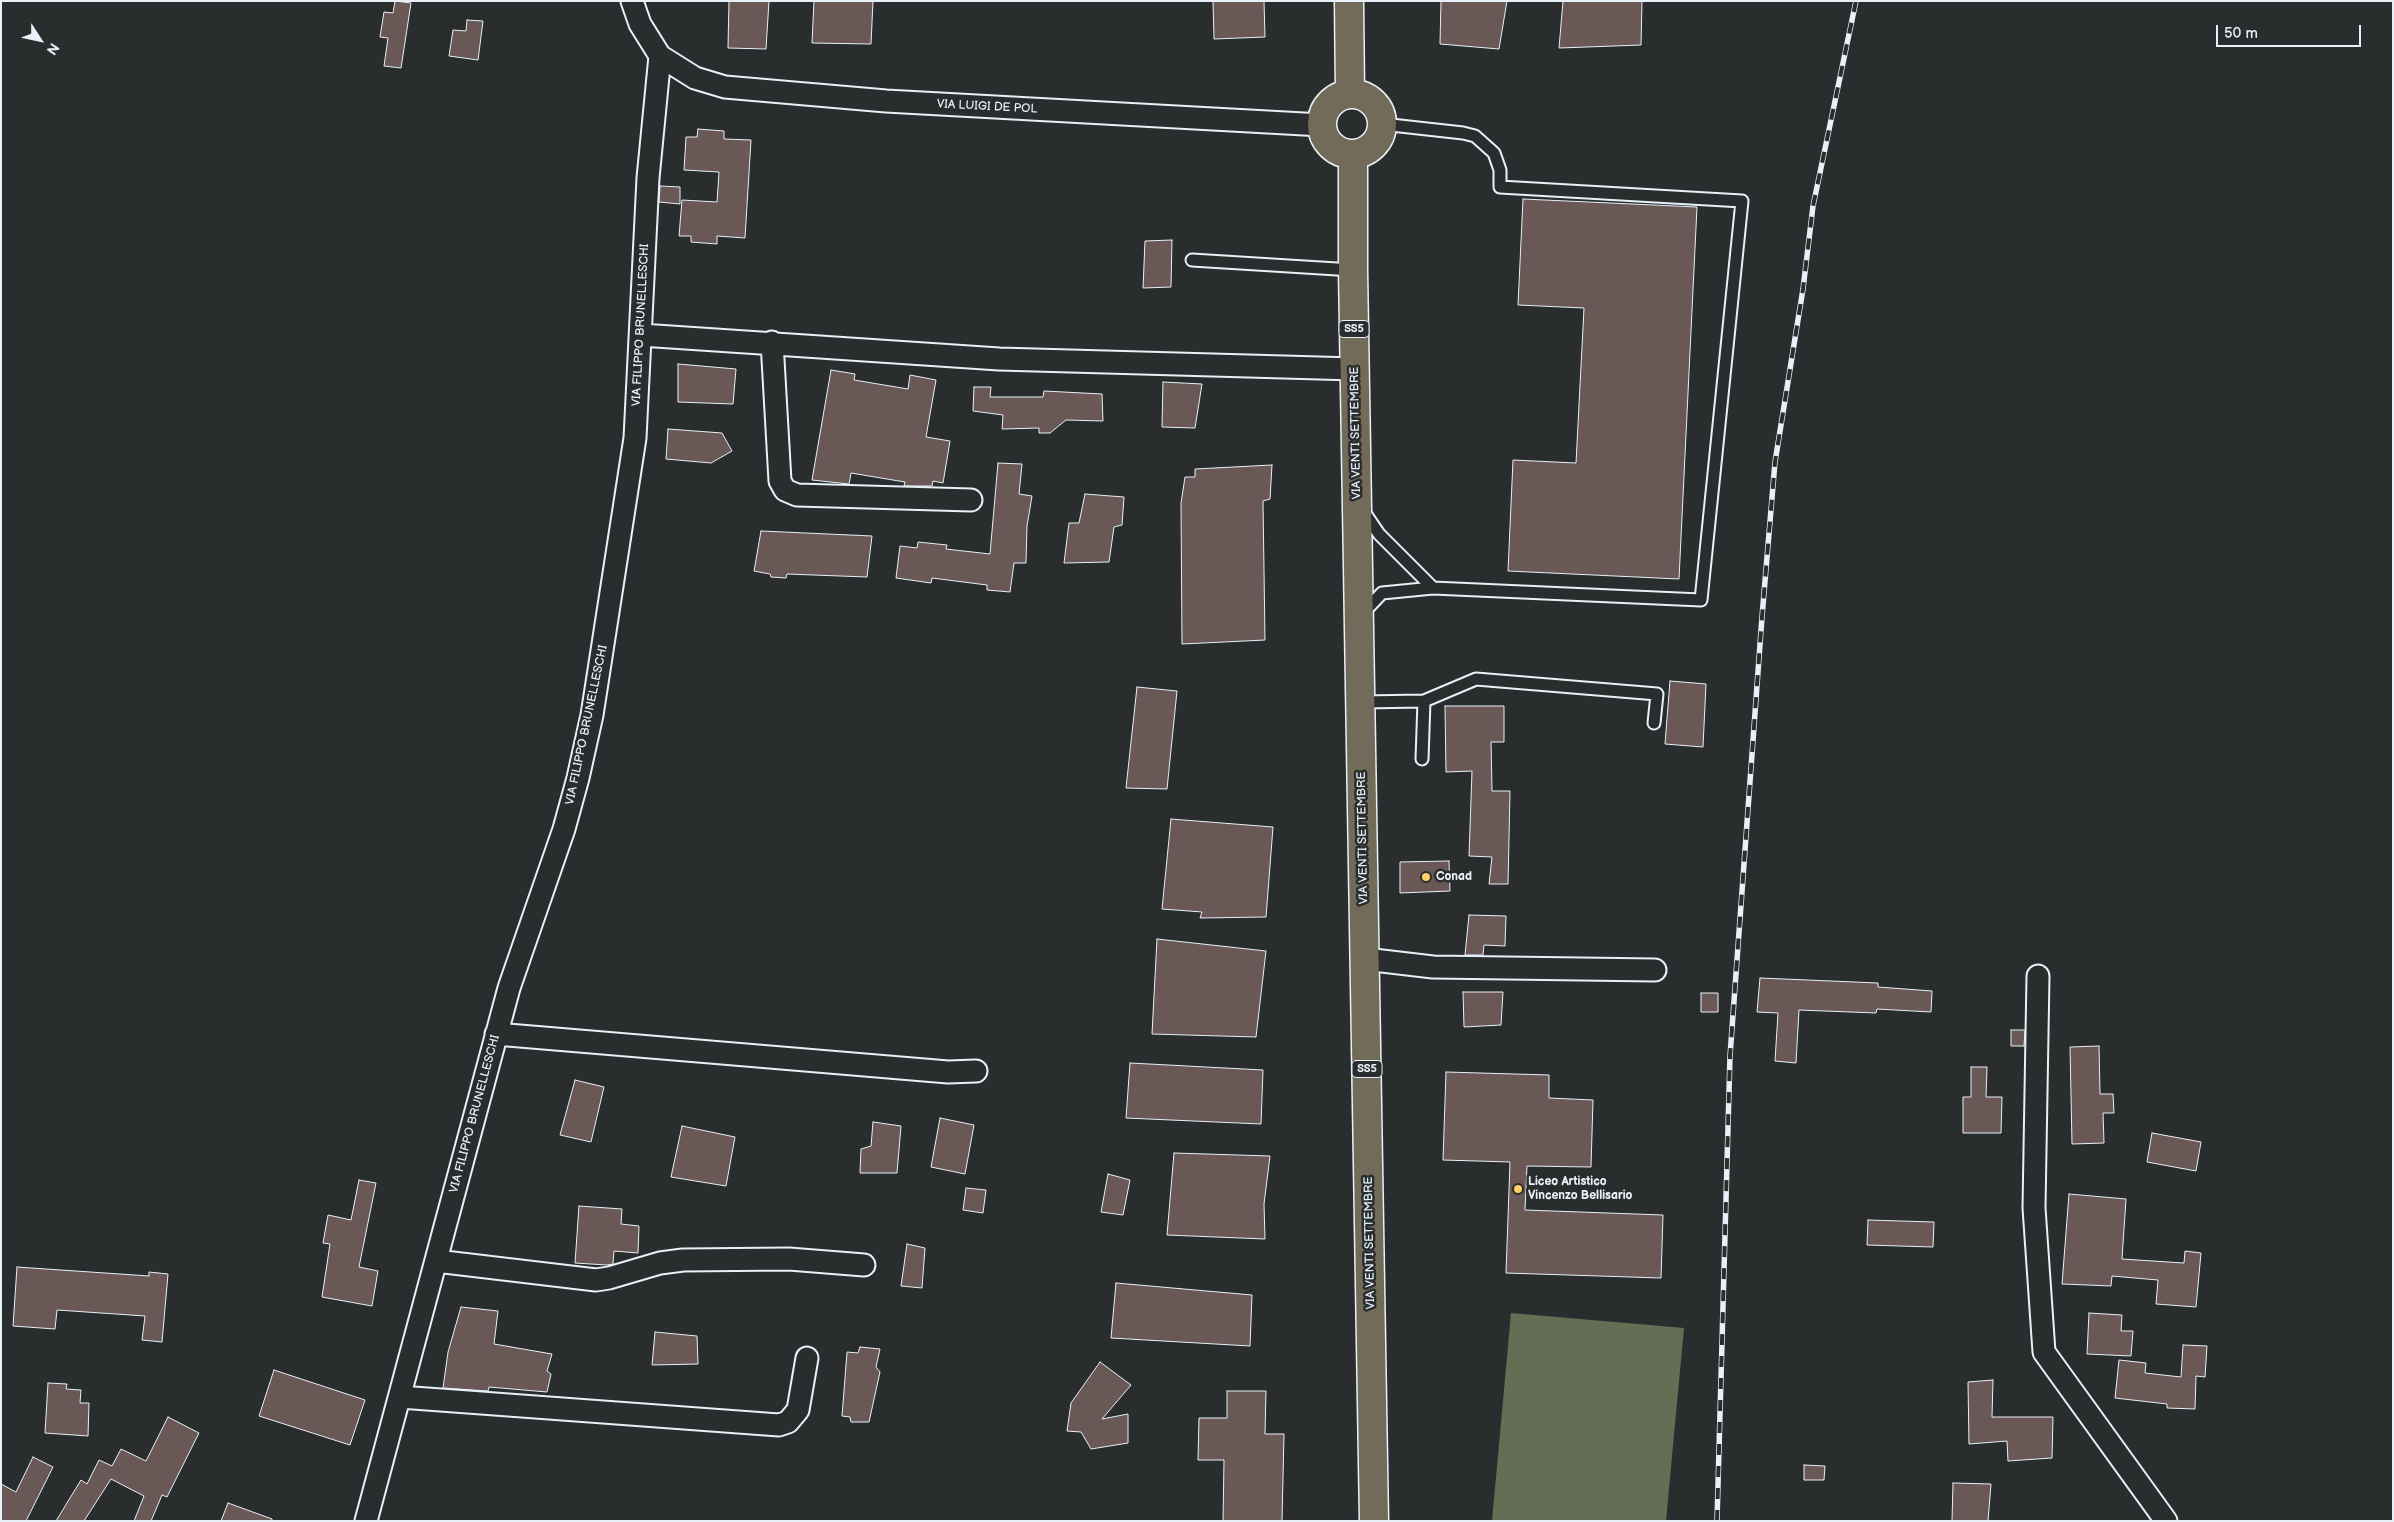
<!DOCTYPE html>
<html>
<head>
<meta charset="utf-8">
<style>
  body { margin:0 }
  #map { position:relative; width:2394px; height:1522px; overflow:hidden; background:#2a2d2e; font-family:"Balsamiq Sans",sans-serif }
  canvas { display:block }
  .frame { position:absolute; inset:0; border:2px solid #e8f1f8; pointer-events:none }
  .north { position:absolute; left:15px; top:15px; width:50px; height:50px; -webkit-text-stroke:4px #2a2d2e; paint-order:stroke; rotate:125deg; font-size:14px; font-weight:700; line-height:20px; text-align:center; color:#e8f1f8 }
  .north::after { content:''; display:block; margin:auto; width:18px; height:22px; background:#e8f1f8; clip-path:polygon(50% 0,100% 100%,50% 72%,0 100%) }
  .scale { position:absolute; left:2216px; top:25px; width:145px; height:22px; box-sizing:border-box; border:2px solid #e8f1f8; border-top:0; padding-left:6px; font-size:15px; line-height:18px; white-space:nowrap; color:#e8f1f8; -webkit-text-stroke:4px #2a2d2e; paint-order:stroke }
</style>
</head>
<body>
<div id="map">
<canvas width="2394" height="1522"></canvas>
<div class="frame"></div>
<div class="north">N</div>
<div class="scale">50 m</div>
</div>
<script>
const ctx = document.querySelector('canvas').getContext('2d');
ctx.lineJoin = 'round';
function fillPath(path, color) { ctx.fillStyle = color; ctx.fill(path, 'evenodd'); }
const poly = rows => new Path2D(rows.map(r => 'M' + r).join(''));
function strokePath(path, color, width, dash) { ctx.strokeStyle = color; ctx.lineWidth = width; ctx.lineCap = dash ? 'butt' : 'round'; ctx.setLineDash(dash || []); ctx.stroke(path); }
function label(font, color, halo, rows, align = 'center') {
  ctx.font = font + ' "Balsamiq Sans",sans-serif'; ctx.lineWidth = 5; ctx.setLineDash([]); ctx.textBaseline = 'middle'; ctx.strokeStyle = halo; ctx.fillStyle = color; for (const [text, x, y, turn = 0] of rows) {
    ctx.save(); ctx.translate(x, y); ctx.rotate((+turn || 0) * Math.PI / 180); ctx.textAlign = isNaN(turn) ? turn : align; if (halo) ctx.strokeText(text, 0, 0); ctx.fillText(text, 0, 0); ctx.restore();
  }
}
fillPath(poly([
  [1511,1313,1684,1328,1666,1521,1492,1521]
]), '#636e55');
const building = poly([
  [395,1,411,3,401,68,384,66,388,38,380,37,384,12,393,13,395,1],
  [729,1,769,1,766,49,728,48,729,1],
  [814,1,873,1,871,44,812,43,814,1],
  [1213,1,1264,1,1265,37,1214,39,1213,1],
  [1441,1,1507,1,1499,49,1440,44,1441,1],
  [1563,1,1642,1,1641,45,1559,48,1563,1],
  [467,20,483,21,478,60,449,56,453,30,466,31,467,20],
  [698,129,724,131,724,139,751,140,745,238,717,236,717,244,691,242,691,236,679,236,682,200,717,202,719,172,684,170,686,137,697,137,698,129],
  [660,186,680,187,680,204,659,202,660,186],
  [1523,199,1697,207,1679,579,1508,571,1513,460,1576,463,1584,308,1518,305,1523,199],
  [1172,240,1171,287,1143,288,1145,241,1172,240],
  [678,364,736,369,733,404,678,402,678,364],
  [831,370,855,374,854,380,908,389,910,375,936,380,926,437,950,441,943,483,933,481,932,486,904,486,905,482,851,473,849,484,812,480,831,370],
  [1163,382,1202,384,1195,428,1162,427,1163,382],
  [974,387,991,387,990,397,1043,397,1044,391,1102,394,1103,421,1066,420,1050,433,1039,433,1039,428,1002,429,1003,415,973,411,974,387],
  [668,429,722,433,732,451,711,463,666,459,668,429],
  [998,463,1022,464,1019,494,1032,496,1027,526,1026,563,1014,563,1010,592,987,590,987,585,932,578,931,583,896,578,900,546,917,548,918,542,947,545,946,549,990,554,998,463],
  [1272,465,1270,499,1263,501,1265,640,1182,644,1181,503,1185,477,1195,477,1195,469,1272,465],
  [1085,494,1124,497,1122,525,1114,527,1109,562,1064,563,1069,523,1079,523,1085,494],
  [761,531,872,536,867,577,787,574,786,578,771,577,770,574,754,571,761,531],
  [1670,681,1706,684,1703,747,1665,744,1670,681],
  [1137,687,1177,691,1167,789,1126,788,1137,687],
  [1445,706,1504,706,1504,742,1491,742,1492,791,1510,791,1508,884,1489,884,1492,857,1469,856,1472,771,1446,772,1445,706],
  [1171,819,1273,827,1266,917,1200,918,1202,912,1162,909,1171,819],
  [1449,861,1450,891,1400,893,1400,862,1449,861],
  [1469,915,1506,916,1505,946,1484,945,1483,955,1465,955,1469,915],
  [1157,939,1266,951,1256,1037,1152,1034,1157,939],
  [1760,978,1878,983,1878,987,1932,991,1931,1012,1877,1009,1876,1013,1799,1010,1796,1063,1775,1061,1778,1013,1757,1012,1760,978],
  [1463,992,1503,992,1501,1025,1464,1027,1463,992],
  [1701,993,1718,993,1718,1012,1701,1012,1701,993],
  [2011,1030,2025,1030,2024,1046,2011,1046,2011,1030],
  [2099,1046,2100,1094,2113,1094,2114,1113,2103,1113,2104,1143,2072,1144,2070,1047,2099,1046],
  [1130,1063,1263,1070,1261,1124,1126,1118,1130,1063],
  [1971,1067,1987,1067,1986,1097,2002,1097,2001,1133,1963,1133,1963,1097,1971,1097,1971,1067],
  [1446,1072,1549,1075,1549,1098,1593,1100,1591,1167,1527,1166,1525,1210,1663,1215,1661,1278,1506,1273,1510,1162,1443,1160,1446,1072],
  [575,1080,604,1087,591,1142,560,1135,575,1080],
  [940,1118,974,1125,965,1174,931,1167,940,1118],
  [873,1122,901,1126,897,1173,860,1173,861,1149,871,1146,873,1122],
  [682,1126,735,1137,726,1186,671,1177,682,1126],
  [2152,1133,2201,1142,2196,1171,2147,1162,2152,1133],
  [1174,1153,1270,1156,1264,1204,1265,1239,1167,1235,1174,1153],
  [1108,1174,1130,1180,1123,1215,1101,1212,1108,1174],
  [359,1180,376,1183,359,1267,378,1271,372,1306,322,1297,330,1244,323,1243,328,1215,351,1220,359,1180],
  [966,1188,986,1190,983,1213,963,1210,966,1188],
  [2069,1194,2126,1199,2122,1259,2184,1263,2185,1251,2201,1253,2196,1307,2156,1304,2158,1280,2112,1276,2111,1286,2062,1284,2069,1194],
  [579,1206,622,1209,621,1224,639,1226,638,1253,614,1251,613,1264,607,1265,575,1263,579,1206],
  [1868,1220,1934,1222,1933,1247,1867,1245,1868,1220],
  [907,1244,925,1248,922,1288,901,1286,907,1244],
  [17,1267,149,1276,149,1272,168,1274,162,1342,142,1340,145,1316,57,1310,55,1329,13,1326,17,1267],
  [1116,1283,1252,1295,1250,1346,1111,1338,1116,1283],
  [461,1307,498,1311,494,1344,552,1354,547,1371,551,1374,547,1392,489,1387,488,1391,443,1388,448,1352,461,1307],
  [2089,1313,2122,1315,2121,1331,2133,1331,2131,1356,2087,1354,2089,1313],
  [655,1332,697,1336,698,1364,652,1365,655,1332],
  [2183,1345,2207,1346,2205,1377,2196,1376,2195,1409,2167,1408,2167,1404,2115,1398,2119,1360,2146,1363,2145,1373,2181,1377,2183,1345],
  [860,1347,880,1349,876,1367,880,1372,869,1422,851,1422,850,1417,842,1416,847,1352,858,1353,860,1347],
  [1100,1362,1131,1385,1102,1419,1128,1414,1128,1443,1091,1449,1081,1432,1067,1431,1071,1403,1100,1362],
  [274,1370,365,1400,350,1445,259,1416,274,1370],
  [1993,1380,1992,1417,2053,1417,2052,1458,2008,1461,2007,1441,1969,1444,1968,1382,1993,1380],
  [48,1383,67,1384,66,1389,81,1390,80,1403,89,1403,88,1436,45,1433,48,1383],
  [1227,1391,1266,1391,1265,1434,1284,1434,1282,1521,1223,1521,1224,1460,1198,1460,1199,1418,1227,1418,1227,1391],
  [168,1417,199,1433,167,1497,162,1495,151,1521,134,1521,144,1496,111,1479,84,1521,56,1521,81,1480,87,1484,99,1460,112,1466,121,1449,146,1461,168,1417],
  [33,1457,53,1467,26,1521,1,1521,1,1484,16,1492,33,1457],
  [1804,1465,1825,1466,1824,1480,1804,1480,1804,1465],
  [1953,1483,1991,1484,1988,1521,1952,1521,1953,1483],
  [228,1503,272,1519,272,1521,221,1521,228,1503]
]);
fillPath(building, '#6a5857');
strokePath(building, '#e8f1f8', 1);
const service = poly([
  [1192,260,1353,270],
  [1362,509,1379,534,1433,588],
  [1363,613,1382,593,1433,588,1701,600,1742,201,1500,187,1500,170,1494,153,1475,136,1463,133,1382,124],
  [1424,701,1476,679,1657,694,1654,723],
  [1361,702,1424,701,1422,759]
]);
const minor = poly([
  [632,1,640,24,660,56,695,78,725,87,886,101,1322,125],
  [641,335,999,359,1355,369],
  [772,342,780,481,785,490,797,495,971,500],
  [1365,959,1433,967,1655,970],
  [2038,976,2034,1208,2044,1352,2166,1521],
  [496,1034,948,1072,976,1071],
  [436,1261,596,1280,609,1278,660,1263,683,1260,789,1259,864,1265],
  [400,1397,779,1425,788,1422,798,1410,807,1358],
  [366,1521,509,988,564,829,578,778,592,715,635,438,648,178,660,56]
]);
const primary = poly([
  [1349,1,1350,94],
  '1322 124a30 30 0 1 1 60 0a30 30 0 1 1-60 0Z',
  [1353,155,1353,270,1374,1521]
]);
strokePath(service, '#e8f1f8', 15);
strokePath(minor, '#e8f1f8', 25);
strokePath(primary, '#e8f1f8', 31);
strokePath(service, '#2a2d2e', 11);
strokePath(minor, '#2a2d2e', 21);
strokePath(primary, '#736b5a', 28);
const rail = poly([
  [1717,1521,1730,1056,1762,617,1775,462,1803,289,1813,206,1856,1]
]);
strokePath(rail, '#e8f1f8', 5.5);
strokePath(rail, '#2a2d2e', 4, [11]);
for (const [x, y, r, color] of [
  [1426,877,5,"#ffd166"],
  [1518,1189,5,"#ffd166"]
]) { const dot = new Path2D(); dot.arc(x, y, r, 0, 2 * Math.PI); ctx.fillStyle = color; ctx.fill(dot); strokePath(dot, '#2a2d2e', 2); }
for (const [x, y, w] of [
  [1354,329,30],
  [1367,1069,30]
]) { const box = new Path2D(); box.roundRect(x - w / 2, y - 8.5, w, 17, 4); ctx.fillStyle = '#2a2d2e'; ctx.fill(box); strokePath(box, '#e8f1f8', 1); }
label('bold 11px', '#e8f1f8', null, [
  ["SS5",1354,329],
  ["SS5",1367,1069]
]);
label('12px', '#e8f1f8', '#2a2d2e', [
  ["VIA LUIGI DE POL",987,107,3],
  ["VIA FILIPPO BRUNELLESCHI",641,325,-87],
  ["VIA VENTI SETTEMBRE",1356,433,-91],
  ["VIA FILIPPO BRUNELLESCHI",587,725,-78],
  ["VIA VENTI SETTEMBRE",1363,838,-91],
  ["VIA FILIPPO BRUNELLESCHI",475,1114,-75],
  ["VIA VENTI SETTEMBRE",1370,1243,-91]
]);
label('bold 12px', '#e8f1f8', '#2a2d2e', [
  ["Conad",1436,877],
  ["Liceo Artistico",1528,1182],
  ["Vincenzo Bellisario",1528,1196]
], 'left');
</script>
</body>
</html>
